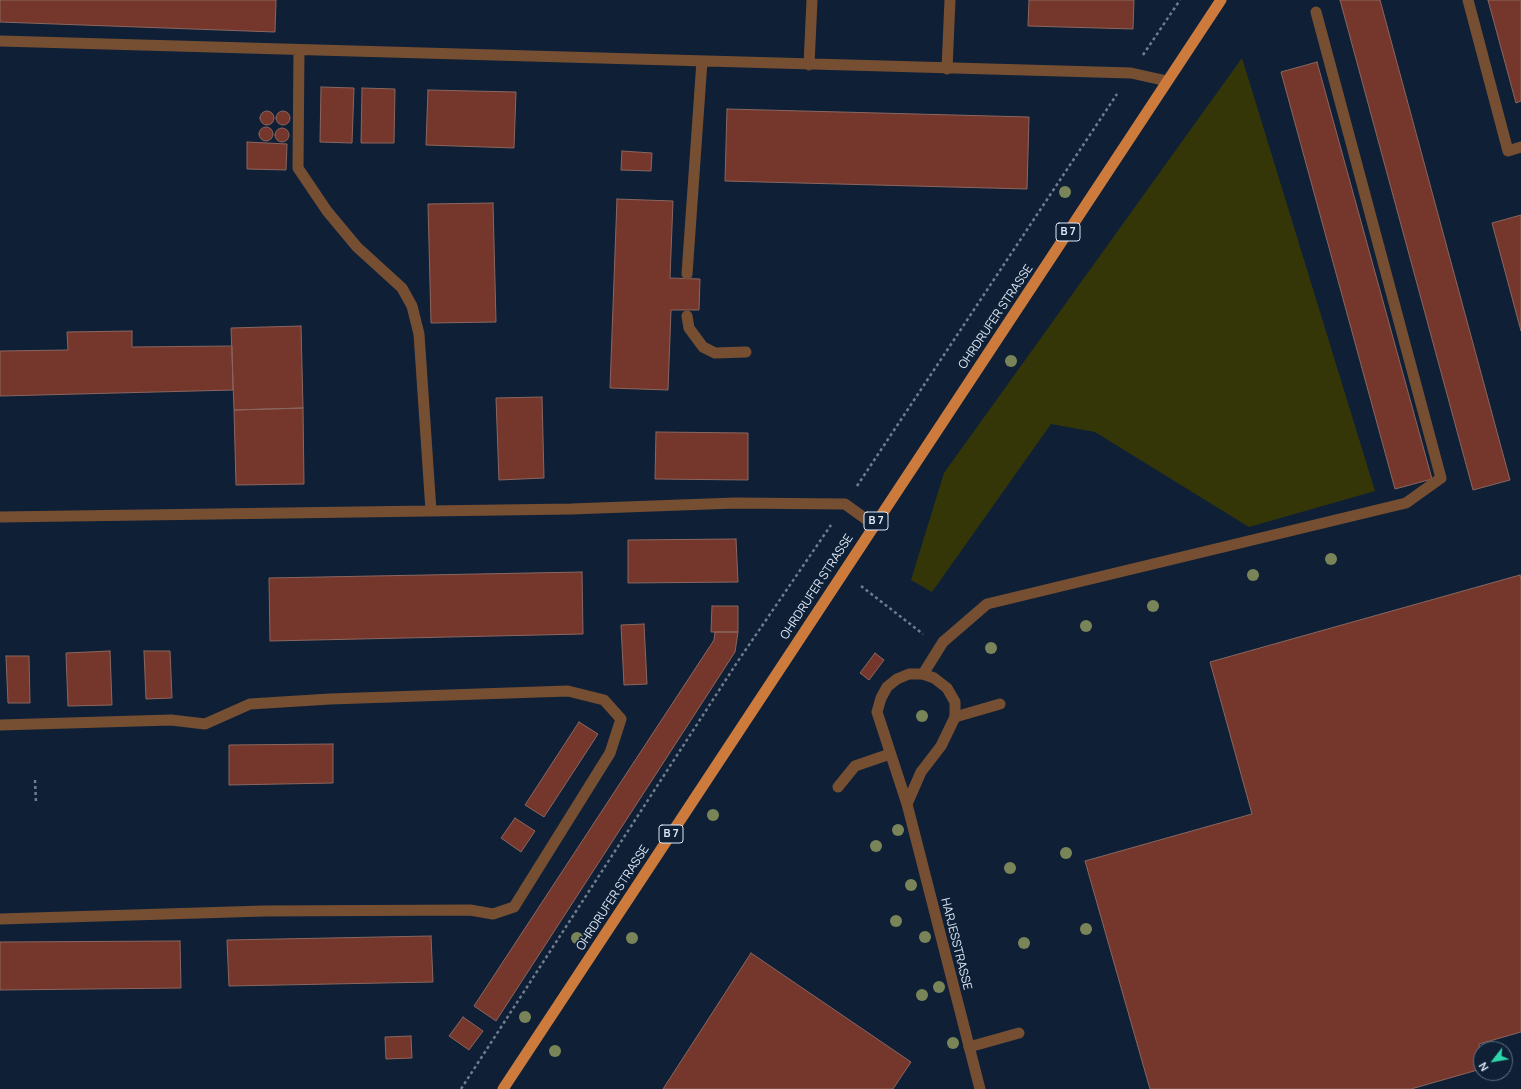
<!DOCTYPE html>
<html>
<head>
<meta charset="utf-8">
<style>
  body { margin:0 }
  #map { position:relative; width:1521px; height:1089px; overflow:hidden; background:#0f2036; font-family:Manrope,sans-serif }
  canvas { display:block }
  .north { position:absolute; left:1473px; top:1041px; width:40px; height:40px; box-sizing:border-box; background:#0f2036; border:1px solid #617083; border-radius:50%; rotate:239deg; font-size:11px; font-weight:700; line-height:16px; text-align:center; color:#dde8f7 }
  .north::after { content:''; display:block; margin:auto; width:14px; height:18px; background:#2dd5ab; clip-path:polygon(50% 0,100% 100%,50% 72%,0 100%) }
</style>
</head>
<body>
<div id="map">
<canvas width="1521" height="1089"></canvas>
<div class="north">N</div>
</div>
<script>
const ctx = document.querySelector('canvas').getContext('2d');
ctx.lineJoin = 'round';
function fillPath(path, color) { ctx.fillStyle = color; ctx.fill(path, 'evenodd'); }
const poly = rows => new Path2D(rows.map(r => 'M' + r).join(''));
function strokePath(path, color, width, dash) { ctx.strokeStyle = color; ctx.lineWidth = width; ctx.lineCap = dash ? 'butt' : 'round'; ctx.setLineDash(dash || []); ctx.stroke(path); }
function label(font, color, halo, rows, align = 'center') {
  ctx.font = font + ' Manrope,sans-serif'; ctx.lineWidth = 3.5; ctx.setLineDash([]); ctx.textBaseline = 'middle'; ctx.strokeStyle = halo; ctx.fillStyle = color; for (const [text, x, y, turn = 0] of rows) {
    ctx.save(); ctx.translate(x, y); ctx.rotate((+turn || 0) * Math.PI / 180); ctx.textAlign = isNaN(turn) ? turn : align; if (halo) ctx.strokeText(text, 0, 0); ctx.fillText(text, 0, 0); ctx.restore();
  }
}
fillPath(poly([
  [1242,58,1375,491,1249,527,1095,432,1051,424,932,592,911,580,944,473]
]), '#353608');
const building = poly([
  [0,0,276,0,275,32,0,22,0,0],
  [1029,0,1134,0,1133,29,1028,26,1029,0],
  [1340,0,1380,0,1510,480,1473,490,1340,0],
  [1488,0,1521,0,1521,101,1516,103,1488,0],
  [1317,62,1432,479,1395,489,1281,72,1317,62],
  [321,87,354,88,352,143,320,142,321,87],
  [362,88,395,89,394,143,361,143,362,88],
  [428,90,516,92,514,148,426,145,428,90],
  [727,109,1029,117,1027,189,725,181,727,109],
  '260 118a7 7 0 1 1 14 0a7 7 0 1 1-14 0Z',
  '276 118a7 7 0 1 1 14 0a7 7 0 1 1-14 0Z',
  '259 134a7 7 0 1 1 14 0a7 7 0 1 1-14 0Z',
  '275 135a7 7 0 1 1 14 0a7 7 0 1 1-14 0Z',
  [247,142,287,144,286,170,247,169,247,142],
  [622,151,652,153,651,171,621,170,622,151],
  [617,199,673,201,670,278,700,279,699,310,671,310,668,390,610,388,617,199],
  [493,203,496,322,431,323,428,204,493,203],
  [1521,215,1521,331,1492,223,1521,215],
  [301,326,303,408,234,410,231,328,301,326],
  [132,331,132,347,232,346,233,390,0,396,0,351,68,350,67,332,132,331],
  [542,397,544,478,499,480,496,398,542,397],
  [303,408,304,484,236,485,234,410,303,408],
  [656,432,748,433,748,480,655,479,656,432],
  [736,539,738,582,628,583,628,540,736,539],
  [582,572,583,634,270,641,269,578,582,572],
  [1520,575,1521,580,1521,1032,1479,1044,1481,1069,1411,1089,1150,1089,1085,861,1252,814,1210,662,1520,575],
  [712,606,738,606,738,632,711,632,712,606],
  [644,624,647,684,624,685,621,625,644,624],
  [715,632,738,632,735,652,496,1021,474,1006,714,640,715,632],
  [110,651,112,705,68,706,66,653,110,651],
  [144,651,170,651,172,698,146,699,144,651],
  [875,653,884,660,869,680,860,673,875,653],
  [6,656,29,656,30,703,8,703,6,656],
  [579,722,598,734,544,817,525,805,579,722],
  [333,744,333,783,229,785,229,745,333,744],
  [515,818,535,831,521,852,501,838,515,818],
  [431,936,433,982,229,986,227,940,431,936],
  [180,941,181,988,0,990,0,942,180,941],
  [751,953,911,1062,893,1089,663,1089,751,953],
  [463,1017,483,1031,469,1050,449,1036,463,1017],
  [411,1036,412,1058,386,1059,385,1037,411,1036]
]);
fillPath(building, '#75372c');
strokePath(building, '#8a665f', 1);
strokePath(poly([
  [1143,55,1180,0],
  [857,486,1117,94],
  [861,586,923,634],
  [35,780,36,803],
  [461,1089,738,661,831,525]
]), '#6f7d90', 2.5, [3, 3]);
strokePath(poly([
  [1468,0,1508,151,1521,147],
  [0,41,1131,73,1167,81],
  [299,50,298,168,327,211,357,247,402,288,412,306,419,334,431,511],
  [809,65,812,0],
  [947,69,950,0],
  [687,274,702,61],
  [687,316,689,328,703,347,715,353,746,352],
  [0,517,571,509,735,503,845,504,874,525],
  [923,674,943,642,987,604,1406,503,1441,478,1316,12],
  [955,717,1000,704],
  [0,725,171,720,205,724,250,704,330,699,568,691,604,700,621,719,610,753,514,907,493,914,470,910,264,911,0,919],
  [838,787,855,766,890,754],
  [969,1047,1019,1033]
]), '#764f33', 11);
strokePath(poly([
  [907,804,921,772,941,746,955,717,955,702,947,688,934,678,923,674,909,674,897,679,887,687,881,698,877,712,907,804,980,1089]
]), '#764f33', 11);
strokePath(poly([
  [503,1089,1221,0]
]), '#cd7b3d', 11);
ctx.fillStyle = '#7a8459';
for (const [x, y] of [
  [1065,192],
  [1011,361],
  [1331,559],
  [1253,575],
  [1153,606],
  [1086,626],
  [991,648],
  [922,716],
  [713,815],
  [898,830],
  [876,846],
  [1066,853],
  [1010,868],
  [911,885],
  [896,921],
  [1086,929],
  [925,937],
  [577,938],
  [632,938],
  [1024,943],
  [939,987],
  [922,995],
  [525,1017],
  [953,1043],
  [555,1051]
]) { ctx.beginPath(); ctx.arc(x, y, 6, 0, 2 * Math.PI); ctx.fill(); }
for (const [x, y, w] of [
  [1068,232,24],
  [876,521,24],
  [671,834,24]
]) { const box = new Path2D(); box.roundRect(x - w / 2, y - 9, w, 18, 3); ctx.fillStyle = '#0f2036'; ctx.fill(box); strokePath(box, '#dde8f7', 1); }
label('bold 11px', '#dde8f7', null, [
  ["B 7",1068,232],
  ["B 7",876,521],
  ["B 7",671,834]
]);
label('12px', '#dde8f7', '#0f2036', [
  ["OHRDRUFER STRASSE",996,317,-56],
  ["OHRDRUFER STRASSE",817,587,-57],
  ["OHRDRUFER STRASSE",613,898,-57],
  ["HARJESSTRASSE",956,944,76]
]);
</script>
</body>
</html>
